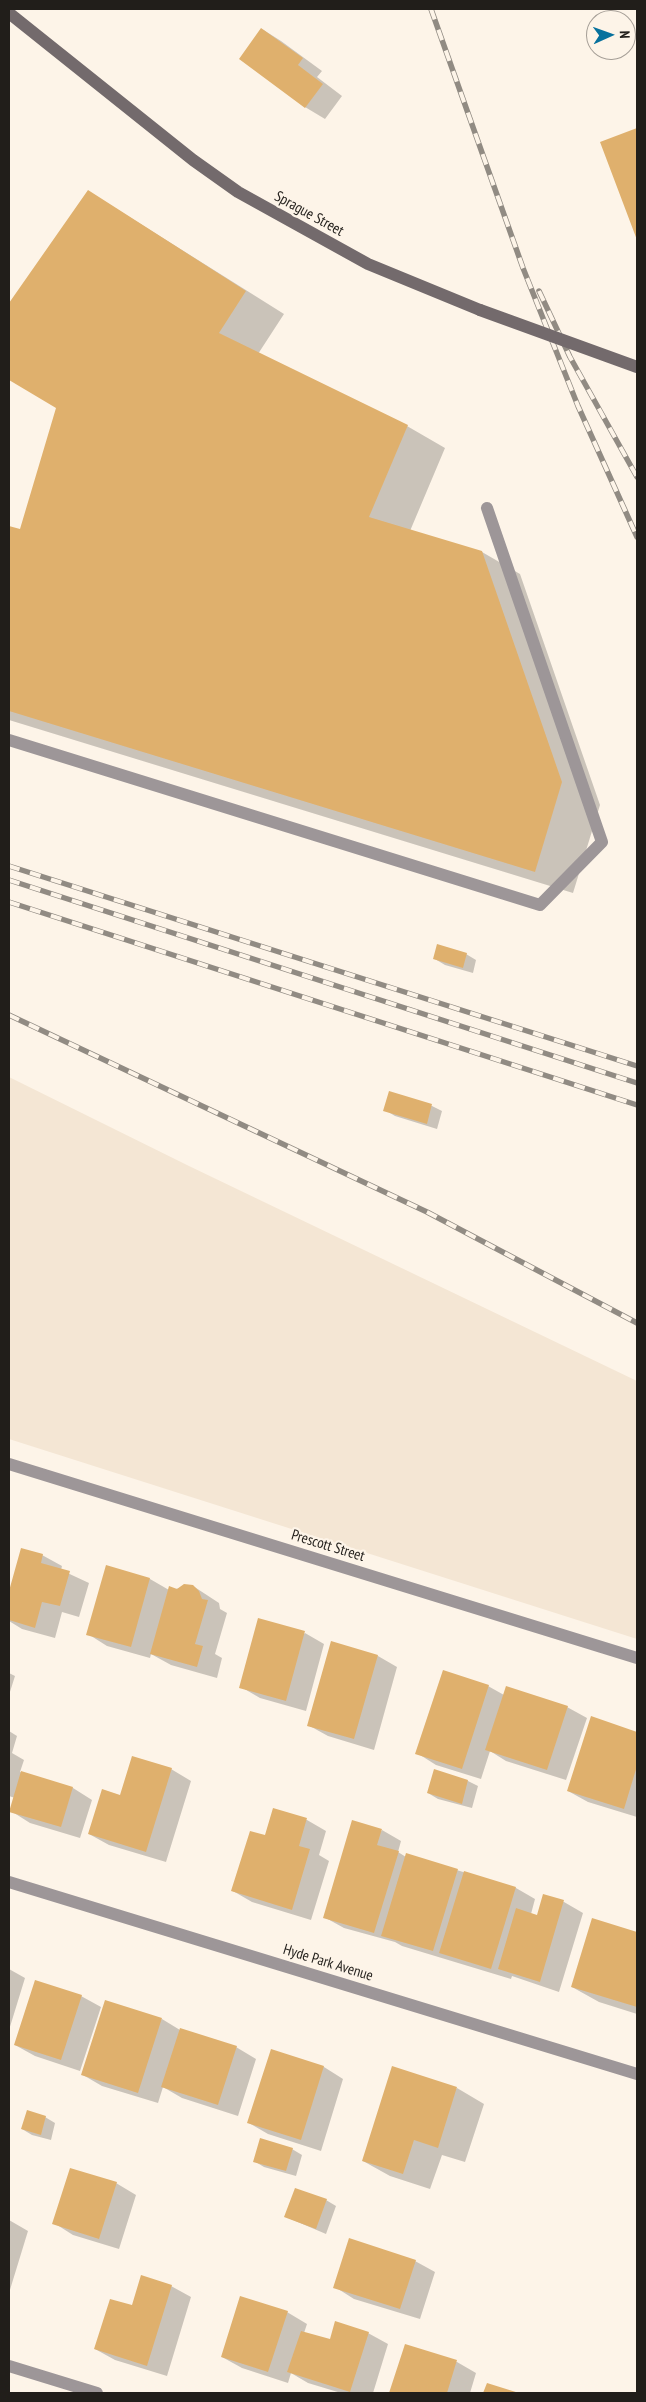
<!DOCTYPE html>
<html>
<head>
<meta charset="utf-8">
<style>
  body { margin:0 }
  #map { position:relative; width:646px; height:2402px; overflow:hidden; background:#fdf4e8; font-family:"PT Sans Narrow",sans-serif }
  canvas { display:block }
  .frame { position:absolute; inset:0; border:10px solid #211e1a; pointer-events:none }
  .north { position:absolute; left:586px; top:10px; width:50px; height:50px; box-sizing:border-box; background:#fdf4e8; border:1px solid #a59e96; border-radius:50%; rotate:88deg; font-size:14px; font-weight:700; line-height:20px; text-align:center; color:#211e1a }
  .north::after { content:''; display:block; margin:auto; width:18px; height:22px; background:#07719d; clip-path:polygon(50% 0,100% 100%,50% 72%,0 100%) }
</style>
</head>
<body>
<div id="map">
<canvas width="646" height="2402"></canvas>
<div class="frame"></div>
<div class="north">N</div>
</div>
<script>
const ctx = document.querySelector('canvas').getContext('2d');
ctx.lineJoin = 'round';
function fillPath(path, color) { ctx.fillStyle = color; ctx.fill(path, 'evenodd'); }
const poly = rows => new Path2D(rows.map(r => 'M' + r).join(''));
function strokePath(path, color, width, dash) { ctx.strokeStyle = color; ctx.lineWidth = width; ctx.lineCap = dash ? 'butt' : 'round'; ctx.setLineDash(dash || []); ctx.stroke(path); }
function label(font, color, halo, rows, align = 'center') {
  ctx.font = font + ' "PT Sans Narrow",sans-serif'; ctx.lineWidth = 4.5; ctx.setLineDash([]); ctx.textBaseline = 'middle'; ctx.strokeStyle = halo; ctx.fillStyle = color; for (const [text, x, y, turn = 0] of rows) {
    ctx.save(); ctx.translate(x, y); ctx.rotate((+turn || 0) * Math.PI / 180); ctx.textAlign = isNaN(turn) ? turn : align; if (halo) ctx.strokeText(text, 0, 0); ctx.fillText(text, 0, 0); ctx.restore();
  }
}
fillPath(poly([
  [9,1077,189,1166,637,1381,637,1639,9,1439]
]), '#f4e6d4');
fillPath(poly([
  [262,29,281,41,322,71,317,77,342,96,325,119,305,107],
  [637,129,637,237,602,143],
  [88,191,284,314,258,354,407,426,445,448,410,531,482,552,520,574,600,805,573,893,9,720,9,528,21,531,58,407,9,379,9,305],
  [466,954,476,960,473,973,445,965,435,959],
  [390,1092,432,1106,442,1111,437,1129,395,1116,385,1110],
  [22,1550,42,1555,62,1566,61,1570,89,1583,79,1617,62,1612,55,1638,22,1629,9,1621,9,1596],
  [107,1567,150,1579,169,1590,193,1586,219,1603,220,1609,227,1613,215,1654,222,1658,217,1678,171,1665,151,1654,150,1658,107,1646,88,1634],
  [305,1633,324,1644,306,1711,260,1698,241,1687],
  [332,1643,378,1656,397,1667,374,1750,328,1736,308,1725],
  [9,1673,15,1676,9,1695],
  [488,1686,504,1695,567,1707,587,1718,566,1780,506,1761,490,1751,481,1779,436,1765,417,1753],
  [592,1718,637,1733,637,1817,588,1802,568,1791],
  [9,1731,17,1736,12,1753,24,1760,20,1772,73,1788,92,1800,80,1838,30,1823,11,1811,15,1798,9,1796],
  [171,1769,191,1781,166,1862,109,1845,89,1834,121,1797],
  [434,1771,468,1781,478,1786,472,1808,438,1799,428,1793],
  [273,1810,307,1820,326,1831,319,1855,329,1861,311,1920,252,1902,233,1891,265,1837],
  [382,1830,401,1841,398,1852,406,1857,407,1855,516,1888,535,1899,531,1914,538,1916,544,1896,564,1902,583,1913,559,1992,512,1976,511,1979,402,1946,395,1942,344,1928,324,1917],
  [593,1920,637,1933,637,2014,599,2002,572,1987],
  [9,1969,25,1978,9,2030],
  [81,1996,101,2007,80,2071,35,2056,15,2045],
  [162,2019,180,2030,236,2047,256,2059,238,2116,182,2098,163,2087,158,2103,102,2086,83,2075],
  [272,2051,324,2067,343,2079,321,2151,268,2134,249,2123],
  [457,2088,484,2104,465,2162,442,2155,430,2189,390,2176,363,2161],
  [45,2117,55,2123,51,2140,32,2135,22,2129],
  [292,2149,302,2155,296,2176,264,2167,254,2161],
  [116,2183,136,2195,119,2249,73,2235,54,2223],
  [326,2200,336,2206,326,2234,286,2217],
  [9,2220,28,2231,9,2293],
  [415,2261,435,2272,420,2319,354,2299,335,2287],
  [171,2286,191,2297,167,2376,115,2360,95,2349,132,2307],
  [287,2312,307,2324,304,2333,331,2341,368,2333,388,2344,373,2393,341,2393,308,2383,291,2373,288,2383,242,2368,222,2357],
  [406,2346,457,2362,476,2373,470,2393,391,2393]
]), '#0003');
fillPath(poly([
  [261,28,303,58,298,65,323,84,305,108,239,59],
  [637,128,637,240,600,142],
  [88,190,246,291,219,333,408,425,369,517,482,551,562,782,535,872,9,711,9,526,20,529,56,408,9,380,9,303],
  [437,944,467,953,463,968,433,959],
  [389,1091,432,1104,427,1124,383,1111],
  [21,1548,43,1554,41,1563,70,1571,60,1606,42,1602,35,1628,9,1620,9,1591],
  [106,1565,150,1578,131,1647,86,1635],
  [184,1584,193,1585,199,1591,202,1599,208,1600,195,1644,203,1646,197,1667,150,1654,169,1586,177,1589],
  [258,1618,305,1631,286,1701,239,1688],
  [331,1641,378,1655,354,1739,307,1726],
  [443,1670,489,1685,462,1769,415,1754],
  [506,1686,568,1706,547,1770,485,1750],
  [591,1716,637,1732,637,1766,624,1809,567,1791],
  [132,1756,172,1768,146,1852,88,1834,102,1789,120,1795],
  [434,1769,468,1780,462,1804,427,1793],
  [21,1771,73,1787,61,1827,9,1812],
  [273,1808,307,1818,299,1846,310,1849,292,1910,231,1891,250,1831,265,1835],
  [352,1820,382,1829,377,1845,399,1851,374,1933,323,1918],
  [406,1853,458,1869,433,1951,381,1936],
  [464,1871,516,1887,491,1969,439,1953],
  [543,1894,564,1900,540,1982,498,1969,516,1908,537,1915],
  [592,1918,637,1932,637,2007,571,1987],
  [35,1980,82,1995,61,2060,14,2045],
  [105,2000,162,2018,138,2093,81,2075],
  [180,2028,237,2046,218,2105,161,2087],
  [271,2049,324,2066,301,2140,247,2123],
  [392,2066,457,2087,438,2148,414,2140,403,2174,362,2161],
  [27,2110,46,2116,41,2135,21,2129],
  [260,2138,293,2148,286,2171,253,2162],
  [70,2168,117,2182,99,2239,52,2224],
  [295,2188,327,2199,316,2229,284,2217],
  [349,2238,416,2260,400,2309,333,2288],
  [141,2275,172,2285,147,2366,94,2349,110,2299,132,2305],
  [240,2296,288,2311,268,2372,221,2357],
  [335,2321,369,2332,350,2392,287,2372,301,2331,330,2339],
  [405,2344,457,2360,447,2393,389,2393],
  [487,2383,519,2393,483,2393]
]), '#dfb06d');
strokePath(poly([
  [9,740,540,905,602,842,487,508]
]), '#9d9698', 12);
strokePath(poly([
  [9,1464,637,1658],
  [9,1882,637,2074],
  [9,2366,97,2393]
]), '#9d9698', 12);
strokePath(poly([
  [9,13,193,160,238,192,368,264,480,310]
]), '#736a6c', 12);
const rail = poly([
  [431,9,523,268,578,406,637,537],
  [539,291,570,357,637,477],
  [9,866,637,1066],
  [9,880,637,1083],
  [9,902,637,1105],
  [9,1015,427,1212,637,1323]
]);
strokePath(rail, '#918b83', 5.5);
strokePath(rail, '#fdf4e8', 4, [11]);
strokePath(poly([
  [480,310,637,367]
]), '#736a6c', 12);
label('15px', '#211e1a', '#fdf4e8', [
  ["Sprague Street",309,214,29],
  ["Prescott Street",328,1546,17],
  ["Hyde Park Avenue",328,1963,17]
]);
</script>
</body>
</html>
